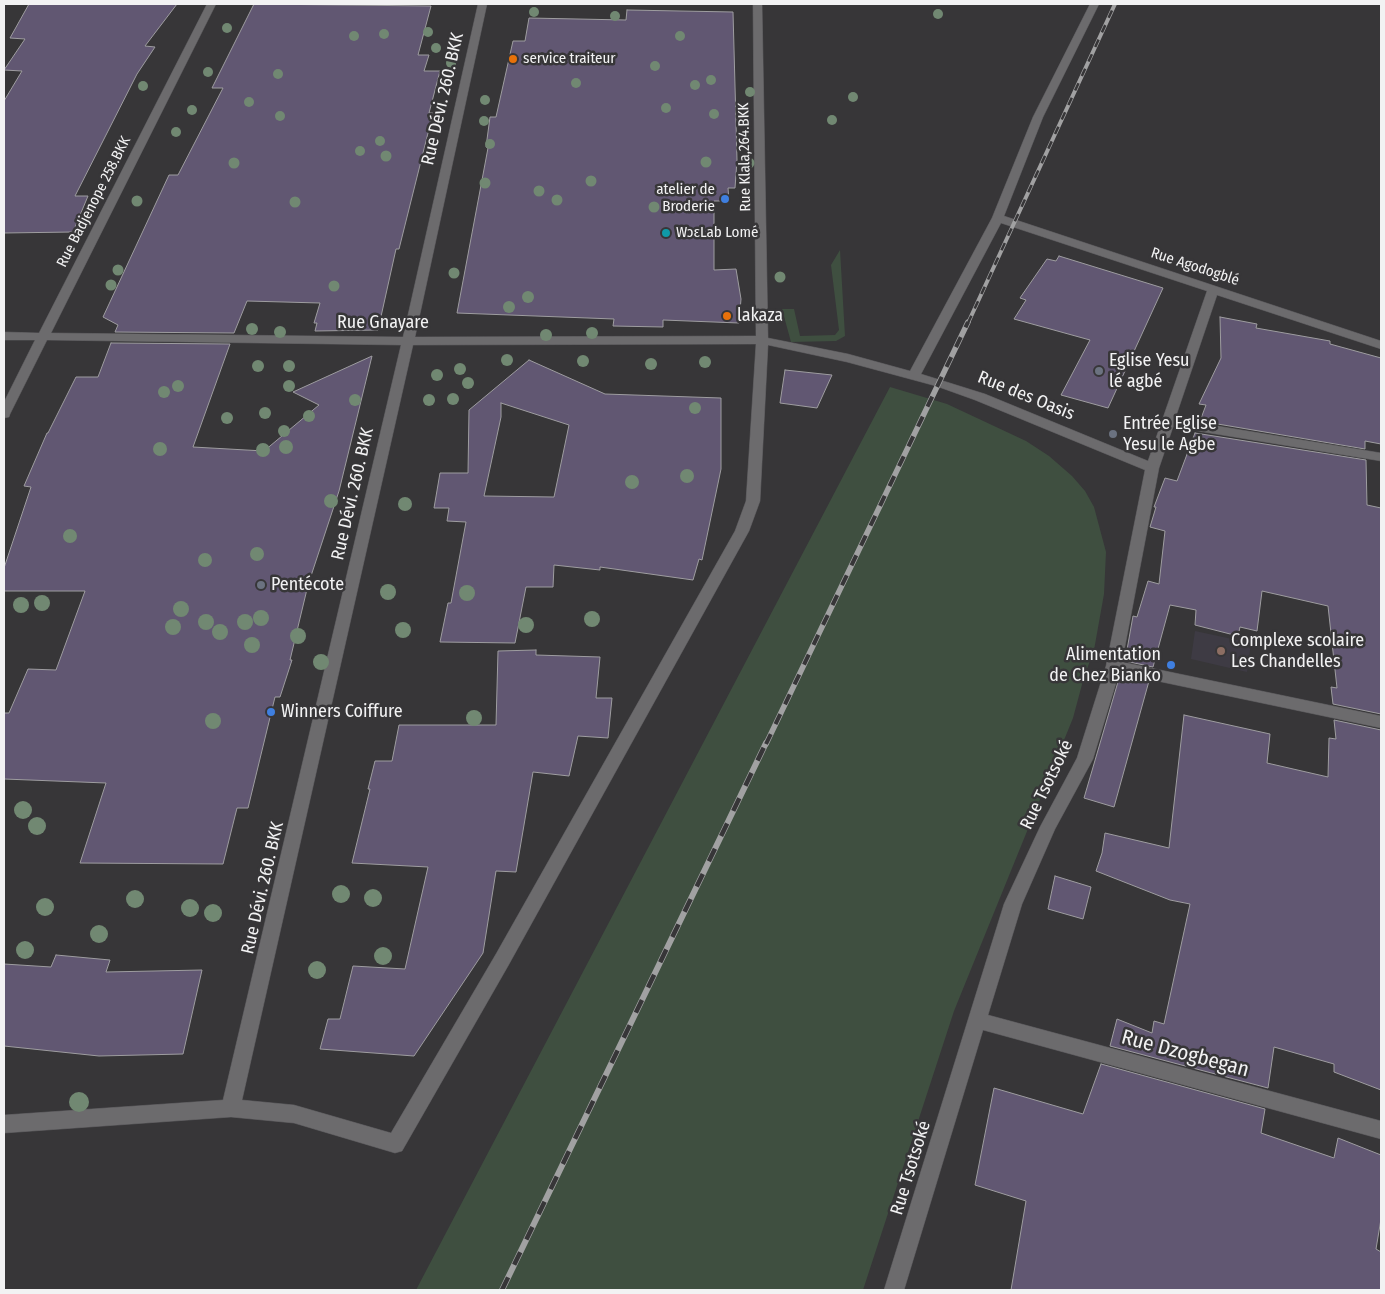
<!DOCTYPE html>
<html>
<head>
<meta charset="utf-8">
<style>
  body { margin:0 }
  #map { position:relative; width:1385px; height:1294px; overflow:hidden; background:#373638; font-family:"Fira Sans Condensed",sans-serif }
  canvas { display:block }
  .frame { position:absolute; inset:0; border:5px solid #f2f2f3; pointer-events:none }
</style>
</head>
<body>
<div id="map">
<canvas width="1385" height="1294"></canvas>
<div class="frame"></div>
</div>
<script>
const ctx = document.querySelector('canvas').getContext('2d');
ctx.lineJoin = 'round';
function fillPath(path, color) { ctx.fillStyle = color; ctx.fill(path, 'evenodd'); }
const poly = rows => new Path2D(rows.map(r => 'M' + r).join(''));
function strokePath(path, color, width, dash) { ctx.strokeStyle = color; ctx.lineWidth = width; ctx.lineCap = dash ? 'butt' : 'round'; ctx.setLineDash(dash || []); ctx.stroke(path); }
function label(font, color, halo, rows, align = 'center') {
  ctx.font = font + ' "Fira Sans Condensed",sans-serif'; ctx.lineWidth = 5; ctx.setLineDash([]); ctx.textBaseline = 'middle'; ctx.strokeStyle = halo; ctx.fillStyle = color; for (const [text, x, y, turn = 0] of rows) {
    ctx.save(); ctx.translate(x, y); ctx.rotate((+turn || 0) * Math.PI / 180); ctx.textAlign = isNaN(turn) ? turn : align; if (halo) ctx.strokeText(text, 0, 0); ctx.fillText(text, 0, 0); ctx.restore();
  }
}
fillPath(poly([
  [1195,631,1251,643,1247,672,1191,659]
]), '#3e3b44');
fillPath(poly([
  [840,250,845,336,836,341,791,342,782,309,794,309,800,336,835,335,839,330,831,265],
  [890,387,947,404,1026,441,1049,456,1072,476,1085,491,1094,507,1106,552,1104,594,1094,650,1084,677,1073,718,954,1011,863,1290,416,1290]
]), '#3f4f40');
const building = poly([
  [29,4,177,4,145,46,155,47,137,74,75,196,88,196,73,232,4,233,4,101,22,71,4,70,25,39,10,38,29,4],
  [254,4,431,6,418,55,429,55,424,71,440,71,429,113,433,113,399,249,396,249,378,330,315,331,317,323,314,323,320,303,247,301,234,333,115,332,118,325,103,317,169,175,178,175,223,88,212,88,254,4],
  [627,10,733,12,737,160,735,188,728,188,729,201,714,201,714,270,736,269,741,299,739,323,663,320,663,327,613,326,614,319,457,313,488,148,486,147,490,117,496,117,513,41,525,41,529,18,626,20,627,10],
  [1059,256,1163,288,1108,408,1061,395,1090,340,1014,319,1026,300,1020,298,1047,259,1056,261,1059,256],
  [1220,317,1257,324,1256,328,1330,341,1330,344,1381,358,1381,444,1365,441,1365,449,1200,421,1206,405,1199,404,1221,358,1220,317],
  [111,343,230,344,193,447,264,451,319,405,293,392,372,356,339,491,308,585,290,660,292,660,280,697,275,697,248,808,237,808,223,864,80,863,106,783,4,779,4,713,9,713,28,669,56,670,85,591,4,591,4,568,31,487,24,486,47,433,48,433,76,377,98,377,111,343],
  [529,360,605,394,721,398,721,469,702,560,699,559,693,580,600,567,600,570,554,565,553,587,526,587,515,643,440,642,448,603,451,603,466,522,447,521,449,508,434,508,440,473,468,473,469,410,529,360],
  [501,403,569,425,554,497,484,496,501,417,501,403],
  [785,370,832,375,817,408,780,403,785,370],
  [1195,433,1366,460,1367,505,1381,508,1381,714,1333,704,1331,687,1337,688,1328,606,1262,591,1257,631,1240,627,1238,636,1195,625,1196,610,1170,605,1153,667,1125,661,1133,616,1137,617,1148,581,1159,584,1165,531,1150,527,1156,507,1154,507,1165,478,1177,481,1195,433],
  [536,650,536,655,600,657,596,698,612,698,608,738,578,736,569,776,533,772,516,872,496,871,483,953,414,1056,320,1049,328,1019,340,1019,353,966,405,969,428,867,352,863,370,789,368,789,375,761,392,761,399,725,496,725,498,651,536,650],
  [1120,675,1149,681,1114,807,1084,798,1120,675],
  [1184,715,1270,734,1267,763,1328,777,1329,738,1336,739,1334,720,1381,730,1381,1090,1334,1072,1334,1064,1274,1047,1268,1088,1110,1046,1117,1019,1152,1033,1154,1021,1164,1024,1190,904,1170,900,1096,871,1102,853,1105,833,1169,848,1184,715],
  [1055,876,1091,887,1083,919,1048,909,1055,876],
  [56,955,110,960,106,972,202,970,183,1054,99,1056,4,1046,4,964,51,967,56,955],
  [1101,1064,1265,1109,1261,1133,1334,1158,1338,1138,1381,1155,1381,1219,1376,1249,1381,1252,1381,1290,1011,1290,1026,1201,975,1185,994,1088,1083,1114,1101,1064]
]);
fillPath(building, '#615772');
strokePath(building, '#9e9da0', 1);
const street = poly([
  [207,4,216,4,51,333,403,337,478,4,487,4,415,337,756,336,753,4,762,4,768,338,848,354,910,371,992,218,1033,117,1090,4,1099,4,1043,117,1004,216,1381,341,1381,349,1217,295,1175,419,1381,453,1381,461,1173,427,1159,468,1122,662,1381,716,1381,728,1119,673,1093,759,1055,829,1022,904,988,1015,1381,1121,1381,1139,983,1030,904,1290,884,1290,1004,904,1040,827,1077,758,1106,666,1145,470,975,400,936,386,847,362,768,345,760,501,749,531,508,966,402,1151,395,1153,294,1123,231,1117,4,1133,4,1115,223,1100,401,345,47,340,10,414,9,417,4,418,4,402,35,340,4,340,4,332,39,333,207,4],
  [1001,223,1207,291,1148,461,985,394,921,374,1001,223],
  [756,344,746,501,735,531,496,954,391,1133,294,1105,242,1100,413,345,756,344]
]);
strokePath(street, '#555457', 1);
fillPath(street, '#6c6b6d');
const railFar2 = poly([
  [968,323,1115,4]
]);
const railFar1 = poly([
  [766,744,968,322]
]);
const rail = poly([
  [502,1290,766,743]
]);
strokePath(railFar2, '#a1a1a2', 4);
strokePath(railFar1, '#a1a1a2', 5.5);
strokePath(rail, '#a1a1a2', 6);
strokePath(railFar2, '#373638', 2.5, [8]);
strokePath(railFar1, '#373638', 4, [11]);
strokePath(rail, '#373638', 4.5, [14]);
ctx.fillStyle = '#718872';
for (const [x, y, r] of [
  [534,12,5],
  [938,14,5],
  [615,16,5],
  [227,28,5],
  [428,32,5],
  [384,34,5],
  [354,36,5],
  [680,36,5],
  [436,48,5],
  [451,63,5],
  [655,66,5],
  [208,72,5],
  [278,74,5],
  [711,80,5],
  [576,83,5],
  [695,85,5],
  [143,86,5],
  [750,92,5],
  [853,97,5],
  [485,100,5],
  [249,102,5],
  [666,108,5],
  [192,110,5],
  [714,114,5],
  [280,116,5],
  [744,119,5],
  [832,120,5],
  [484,121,5],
  [176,132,5],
  [744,137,5],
  [380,141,5],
  [490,144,5],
  [360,151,5],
  [386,156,5.5],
  [706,162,5.5],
  [234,163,5.5],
  [749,163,5.5],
  [591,181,5.5],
  [485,183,5.5],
  [539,191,5.5],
  [557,200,5.5],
  [137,201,5.5],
  [295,202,5.5],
  [654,207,5.5],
  [118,270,5.5],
  [454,273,5.5],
  [780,277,5.5],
  [111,285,5.5],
  [334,286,5.5],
  [528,297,6],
  [509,307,6],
  [252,329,6],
  [280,332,6],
  [592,333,6],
  [546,335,6],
  [507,360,6],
  [583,361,6],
  [705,362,6],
  [651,364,6],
  [258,366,6],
  [289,366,6],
  [460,369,6],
  [437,375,6],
  [468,383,6],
  [178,386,6],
  [289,386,6],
  [164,392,6],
  [453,399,6],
  [355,400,6],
  [429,400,6],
  [695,408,6],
  [265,413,6],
  [309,416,6],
  [227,418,6],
  [284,431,6],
  [286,447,7],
  [160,449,7],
  [263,450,7],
  [687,476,7],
  [632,482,7],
  [331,501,7],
  [405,504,7],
  [70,536,7],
  [257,554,7],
  [205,560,7],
  [388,592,8],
  [467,593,8],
  [42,603,8],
  [21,605,8],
  [181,609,8],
  [261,618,8],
  [592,619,8],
  [206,622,8],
  [245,622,8],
  [526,625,8],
  [173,627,8],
  [403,630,8],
  [220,632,8],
  [298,636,8],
  [252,645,8],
  [321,662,8],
  [474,718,8],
  [213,721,8],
  [23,810,9],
  [37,826,9],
  [341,894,9],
  [373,898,9],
  [135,899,9],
  [45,907,9],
  [190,908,9],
  [213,913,9],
  [99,934,9],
  [25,950,9],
  [383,956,9],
  [317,970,9],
  [79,1102,10]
]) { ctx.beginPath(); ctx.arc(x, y, r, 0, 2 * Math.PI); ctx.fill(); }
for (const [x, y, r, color] of [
  [513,59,5,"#e8710a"],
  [725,199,5,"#3f7fe0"],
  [666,233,5,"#0f9aa8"],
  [727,316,5,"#e8710a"],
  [1099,371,5,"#6b7280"],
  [1113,434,5,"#6b7280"],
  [261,585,5,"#6b7280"],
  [1221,651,5,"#8d6e63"],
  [1171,665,5,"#3f7fe0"],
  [271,712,5,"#3f7fe0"]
]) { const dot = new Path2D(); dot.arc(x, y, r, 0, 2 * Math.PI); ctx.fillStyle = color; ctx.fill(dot); strokePath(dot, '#373638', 2); }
label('15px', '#f2f2f3', '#373638', [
  ["service traiteur",523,59],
  ["atelier de",715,190,"right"],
  ["Broderie",715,207,"right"],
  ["WɔɛLab Lomé",676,233]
], 'left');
label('15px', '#f2f2f3', '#373638', [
  ["Rue Klala,264.BKK",745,157,-91],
  ["Rue Badjenope 258.BKK",94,202,-63],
  ["Rue Agodogblé",1195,267,18]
]);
label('18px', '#f2f2f3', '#373638', [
  ["Rue Dévi. 260. BKK",443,99,-77],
  ["Rue Gnayare",383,323],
  ["Rue des Oasis",1026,396,22],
  ["Rue Dévi. 260. BKK",353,494,-77],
  ["Rue Tsotsoké",1047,785,-64],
  ["Rue Dévi. 260. BKK",263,888,-77],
  ["Rue Tsotsoké",911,1168,-73]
]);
label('18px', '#f2f2f3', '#373638', [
  ["lakaza",737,316],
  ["Eglise Yesu",1109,361],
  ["lé agbé",1109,382],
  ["Entrée Eglise",1123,424],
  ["Yesu le Agbe",1123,445],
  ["Pentécote",271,585],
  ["Complexe scolaire",1231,641],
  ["Les Chandelles",1231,662],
  ["Alimentation",1161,655,"right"],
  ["de Chez Bianko",1161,676,"right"],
  ["Winners Coiffure",281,712]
], 'left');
label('21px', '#f2f2f3', '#373638', [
  ["Rue Dzogbegan",1185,1054,15]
]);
</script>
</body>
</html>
